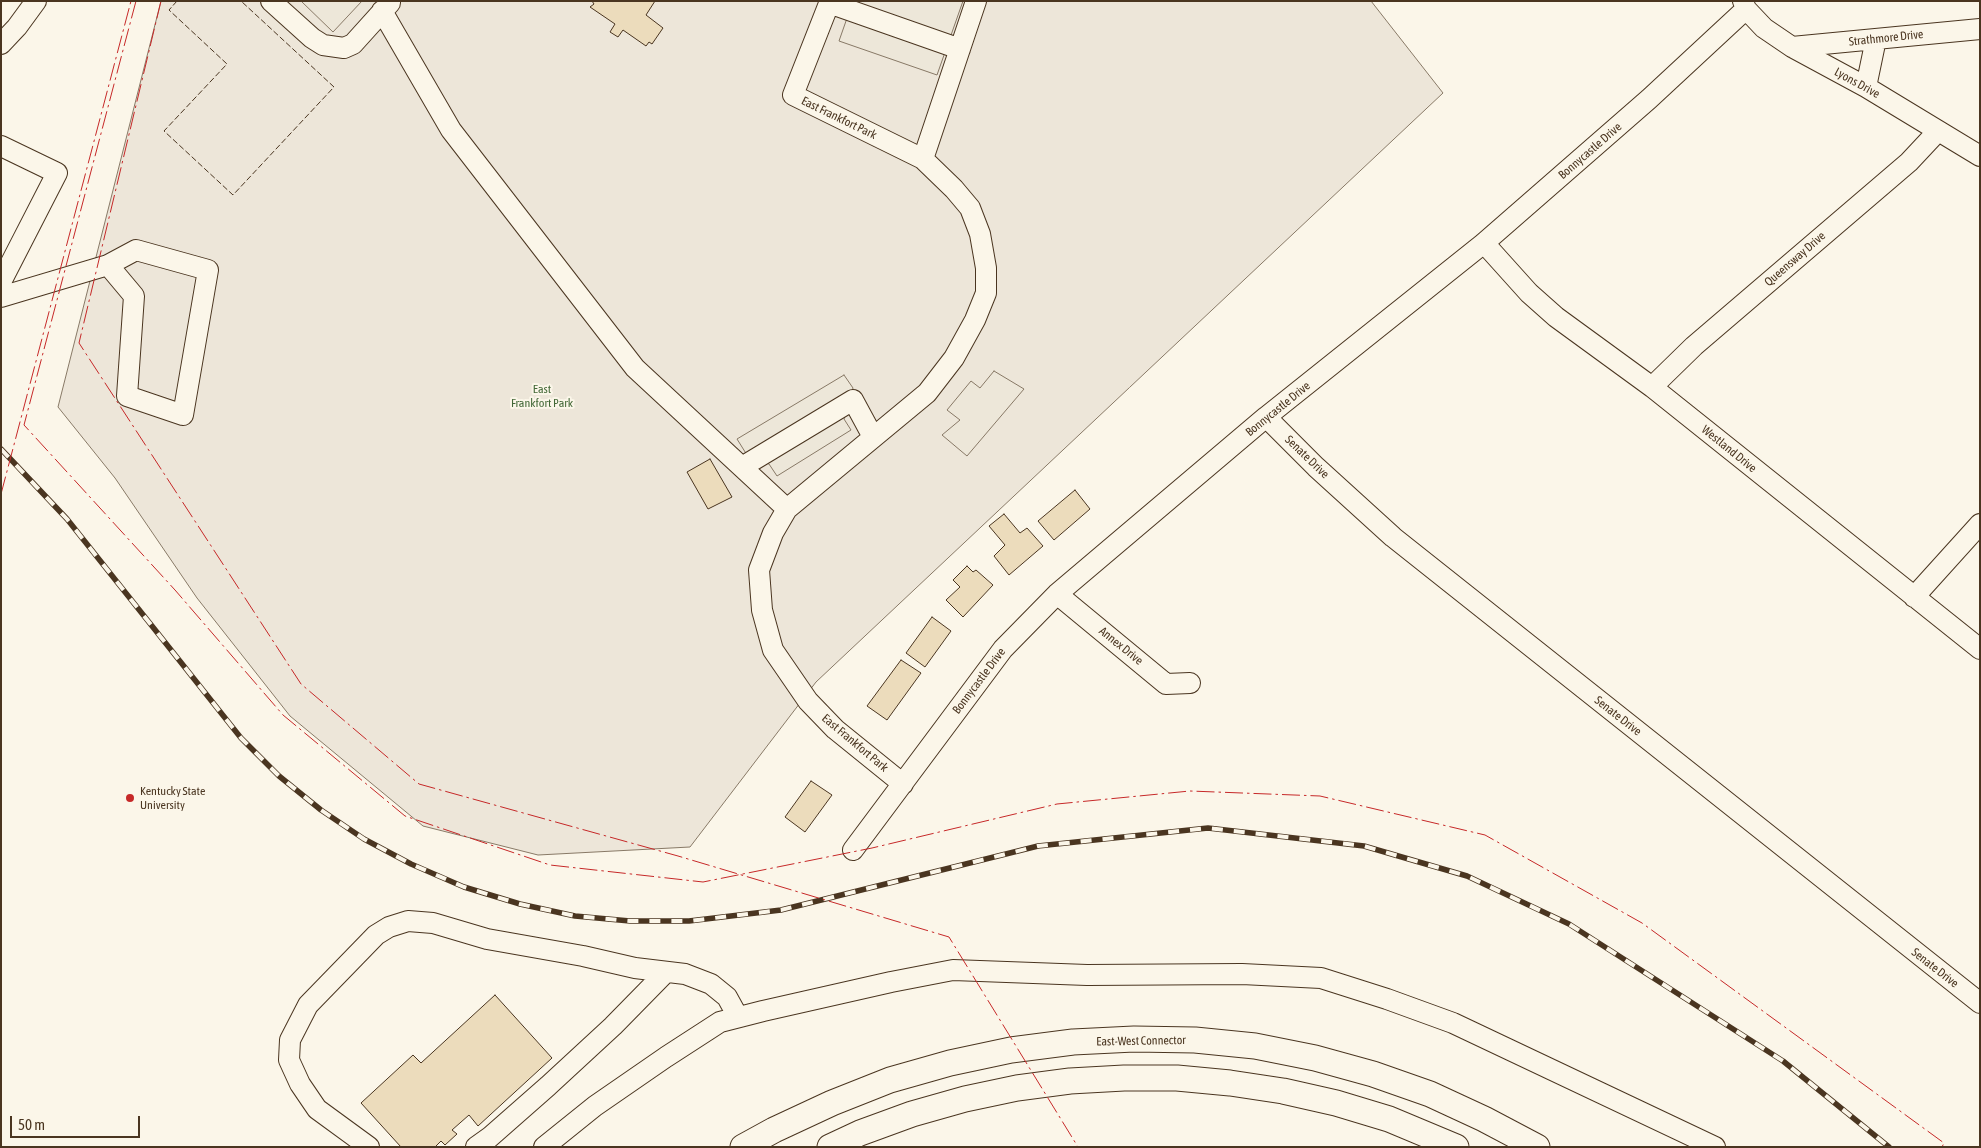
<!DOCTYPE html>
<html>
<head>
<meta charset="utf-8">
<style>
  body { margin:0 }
  #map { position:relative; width:1981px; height:1148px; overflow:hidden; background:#fbf6e9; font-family:"Asap Condensed",sans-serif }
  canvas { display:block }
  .frame { position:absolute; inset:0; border:2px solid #4a3520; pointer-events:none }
  .scale { position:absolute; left:10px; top:1116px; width:130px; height:22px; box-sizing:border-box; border:2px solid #4a3520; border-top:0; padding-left:6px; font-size:15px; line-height:18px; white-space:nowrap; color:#4a3520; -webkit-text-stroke:4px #fbf6e9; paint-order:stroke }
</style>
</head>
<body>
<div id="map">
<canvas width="1981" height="1148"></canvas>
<div class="frame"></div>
<div class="scale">50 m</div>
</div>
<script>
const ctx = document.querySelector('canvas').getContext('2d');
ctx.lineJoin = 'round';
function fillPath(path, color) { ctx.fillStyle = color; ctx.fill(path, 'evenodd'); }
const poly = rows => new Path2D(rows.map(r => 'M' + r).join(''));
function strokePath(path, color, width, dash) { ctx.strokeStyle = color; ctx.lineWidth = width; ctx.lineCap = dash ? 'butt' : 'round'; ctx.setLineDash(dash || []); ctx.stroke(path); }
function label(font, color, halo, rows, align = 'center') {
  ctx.font = font + ' "Asap Condensed",sans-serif'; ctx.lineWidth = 4; ctx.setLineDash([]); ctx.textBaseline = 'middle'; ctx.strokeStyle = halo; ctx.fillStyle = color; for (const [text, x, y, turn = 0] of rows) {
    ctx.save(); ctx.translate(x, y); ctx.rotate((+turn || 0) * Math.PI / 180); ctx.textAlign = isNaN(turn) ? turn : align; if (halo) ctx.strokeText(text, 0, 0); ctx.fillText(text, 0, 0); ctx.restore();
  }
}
const green = poly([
  [161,1,1371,1,1443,93,816,682,690,847,538,855,423,826,290,716,197,598,115,478,58,407,161,1]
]);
fillPath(green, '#ede6d9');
strokePath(green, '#887966', 1);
const parking = poly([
  [301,1,362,1,333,32,301,1],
  [853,1,963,1,937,75,839,41,853,1],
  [994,371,1024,389,967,456,942,435,960,420,947,410,971,381,980,388,994,371],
  [844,375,853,388,844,419,851,430,777,476,769,464,747,455,737,439,844,375]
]);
fillPath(parking, '#ede7d9');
strokePath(parking, '#887966', 1);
const building = poly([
  [592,1,655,1,646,15,663,28,652,44,649,42,646,46,623,30,618,37,610,32,615,24,590,7,594,4,592,1],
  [710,459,732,497,708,509,687,472,710,459],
  [1075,490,1090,509,1054,540,1038,521,1075,490],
  [1004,514,1020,533,1027,528,1043,546,1009,575,994,556,1005,545,989,526,1004,514],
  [967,566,973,572,976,570,993,585,963,617,946,600,960,587,953,580,967,566],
  [932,617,951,631,925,667,906,653,932,617],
  [901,660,921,673,887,720,867,706,901,660],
  [811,781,832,795,805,832,785,817,811,781],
  [495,995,552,1058,478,1126,469,1115,452,1130,457,1134,445,1145,441,1141,435,1147,401,1147,361,1103,413,1055,421,1063,495,995]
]);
fillPath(building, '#ecdcbc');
strokePath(building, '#4a3520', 1);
const minor = poly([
  [271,1,312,38,323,45,344,48,353,44,390,3],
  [830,1,793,95,923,159,954,189,970,208,980,234,986,268,986,293,975,320,954,358,927,393,787,509,773,533,759,570,762,610,773,650,808,701,835,729,903,784],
  [1743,1,1746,9,1764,28,1792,47,1866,87,1980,156],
  [829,3,960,49],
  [382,11,451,130,635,368,787,509],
  [1,44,17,27,36,1],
  [1792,47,1980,29],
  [1866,87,1876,39],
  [1,146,57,173,1,282],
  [923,159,976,1],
  [1484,243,1529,293,1556,317,1652,387,1980,649],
  [1,297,108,265,136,250,208,270,183,415,127,396,134,296,108,265],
  [1652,387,1694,346,1909,162,1938,131],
  [1266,417,1316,467,1393,537,1980,1003],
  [742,467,853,400,873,437],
  [1057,594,1166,684,1190,683],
  [1914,597,1980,524],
  [853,850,1003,649,1057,594,1266,417,1484,243,1649,99,1746,9],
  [369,1147,317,1109,300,1084,289,1060,290,1040,308,1005,376,935,389,927,408,921,433,923,487,939,583,956,635,968,685,974,711,984,727,997,738,1017],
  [476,1147,490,1137,548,1086,613,1026,666,972],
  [544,1147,595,1106,666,1057,720,1022,763,1011,891,982,953,970,1087,975,1242,974,1321,978,1387,999,1453,1023,1715,1147]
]);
const major = poly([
  [743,1147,774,1130,832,1103,890,1080,950,1063,1011,1050,1073,1042,1134,1039,1195,1040,1255,1046,1315,1058,1373,1074,1430,1094,1484,1119,1537,1147],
  [830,1147,860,1133,912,1114,965,1099,1017,1088,1070,1081,1124,1078,1177,1078,1230,1083,1283,1091,1336,1103,1389,1119,1456,1147]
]);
strokePath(minor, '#4a3520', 22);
strokePath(major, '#4a3520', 27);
strokePath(minor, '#fbf6e9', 20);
strokePath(major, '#fbf6e9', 25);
const rail = poly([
  [1,449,67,519,241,738,279,776,321,810,364,839,411,864,464,887,520,904,575,916,630,921,689,921,781,910,1038,846,1208,828,1364,846,1467,876,1569,924,1783,1061,1889,1147]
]);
strokePath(rail, '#4a3520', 5.5);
strokePath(rail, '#fbf6e9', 4, [11]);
strokePath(poly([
  [177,1,169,10,227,64,164,131,233,195,334,87,241,1]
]), '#4a3520', 1, [6, 2.5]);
strokePath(poly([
  [136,1,24,425,175,590,283,715,405,816,550,865,703,882,872,848,1057,804,1190,791,1320,796,1485,835,1642,923,1944,1143,1942,1147],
  [161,1,79,343,301,684,419,784,678,856,949,937,1078,1147],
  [1,494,131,1]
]), '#c62828', 1, [18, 4, 2.5, 4]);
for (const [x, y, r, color] of [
  [130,798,5,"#c62828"]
]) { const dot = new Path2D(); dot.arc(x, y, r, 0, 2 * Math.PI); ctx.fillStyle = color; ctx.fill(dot); strokePath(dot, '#fbf6e9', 2); }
label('12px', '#4a3520', '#fbf6e9', [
  ["Strathmore Drive",1886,38,-6],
  ["Lyons Drive",1857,83,29],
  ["East Frankfort Park",839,118,26],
  ["Bonnycastle Drive",1590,151,-41],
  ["Queensway Drive",1795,259,-41],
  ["Bonnycastle Drive",1278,409,-39],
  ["Westland Drive",1729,449,39],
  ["Senate Drive",1307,457,44],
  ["Annex Drive",1121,646,39],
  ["Bonnycastle Drive",979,681,-53],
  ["Senate Drive",1618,716,38],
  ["East Frankfort Park",855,743,40],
  ["Senate Drive",1935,968,38],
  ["East-West Connector",1141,1041,-1]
]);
label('12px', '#436837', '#fbf6e9', [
  ["East",542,389],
  ["Frankfort Park",542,403]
]);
label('12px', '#4a3520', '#fbf6e9', [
  ["Kentucky State",140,791],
  ["University",140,805]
], 'left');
</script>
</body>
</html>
